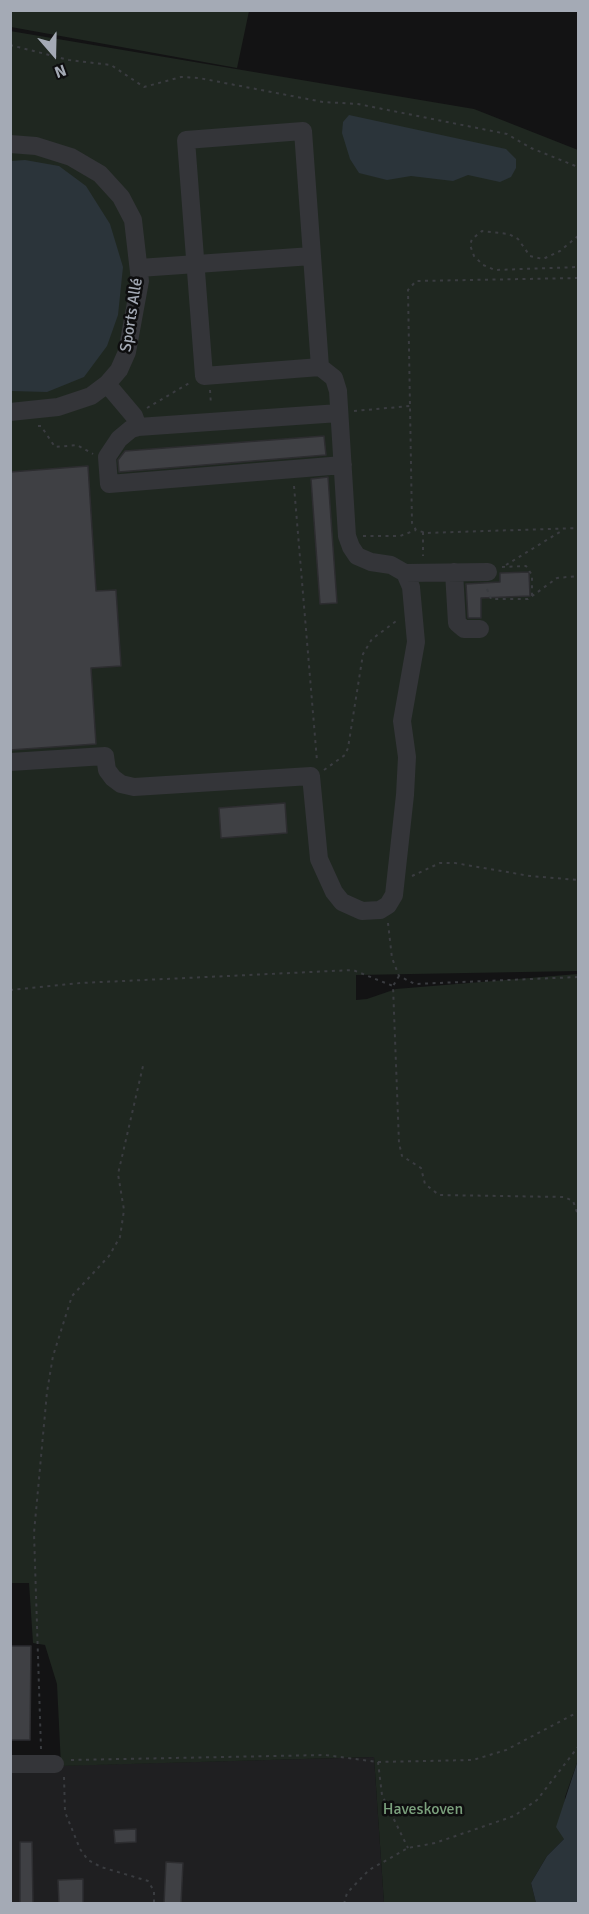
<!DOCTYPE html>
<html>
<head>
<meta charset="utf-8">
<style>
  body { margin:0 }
  #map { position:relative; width:589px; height:1914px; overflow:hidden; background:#131314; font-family:Signika,sans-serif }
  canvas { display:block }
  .frame { position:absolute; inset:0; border:12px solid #a4aab5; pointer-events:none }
  .north { position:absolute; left:24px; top:24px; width:60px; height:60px; -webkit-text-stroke:4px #0e0e0f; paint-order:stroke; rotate:160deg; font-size:16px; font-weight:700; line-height:24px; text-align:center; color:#a4aab5 }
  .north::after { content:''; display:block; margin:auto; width:21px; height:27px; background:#a4aab5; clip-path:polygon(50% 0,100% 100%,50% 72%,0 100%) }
</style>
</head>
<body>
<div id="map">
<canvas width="589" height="1914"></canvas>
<div class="frame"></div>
<div class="north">N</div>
</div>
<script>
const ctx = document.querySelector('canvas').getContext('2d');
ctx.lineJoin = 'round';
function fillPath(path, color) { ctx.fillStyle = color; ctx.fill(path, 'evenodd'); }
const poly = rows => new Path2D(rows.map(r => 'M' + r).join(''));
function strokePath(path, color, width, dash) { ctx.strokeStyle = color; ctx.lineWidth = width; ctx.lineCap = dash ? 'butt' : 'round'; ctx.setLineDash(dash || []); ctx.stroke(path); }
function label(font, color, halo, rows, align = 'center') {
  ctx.font = font + ' Signika,sans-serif'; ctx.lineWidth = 5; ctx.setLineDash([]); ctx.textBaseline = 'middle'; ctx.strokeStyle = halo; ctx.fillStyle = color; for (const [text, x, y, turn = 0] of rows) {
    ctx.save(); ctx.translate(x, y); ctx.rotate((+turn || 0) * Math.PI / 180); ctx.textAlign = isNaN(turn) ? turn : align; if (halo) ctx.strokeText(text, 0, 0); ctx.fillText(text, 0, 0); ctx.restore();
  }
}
fillPath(poly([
  [374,1757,384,1903,11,1903,10,1767]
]), '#1f1f21');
fillPath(poly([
  [10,11,11,10,249,11,237,68,11,27],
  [10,31,474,109,578,150,578,971,356,975,356,1000,367,999,396,989,578,974,578,1760,565,1797,564,1839,547,1856,531,1883,536,1903,384,1903,374,1757,61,1766,57,1684,45,1645,33,1643,29,1583,10,1583]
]), '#1f2720');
fillPath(poly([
  [349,115,506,149,516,159,516,168,511,177,500,182,468,175,453,181,411,176,387,180,359,173,350,159,342,133,343,122],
  [25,160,59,166,86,186,110,224,123,267,118,315,107,346,84,377,47,392,11,391,11,161],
  [578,1760,578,1903,536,1903,531,1883,547,1856,564,1839,556,1827]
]), '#2b343a');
const building = poly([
  [324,436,326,455,119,472,118,460,125,451,324,436],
  [88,466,96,591,116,590,121,666,91,668,96,744,10,750,10,472,88,466],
  [328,477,337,603,320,604,311,479,328,477],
  [529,572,530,596,481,598,481,618,468,618,466,584,500,582,500,573,529,572],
  [285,803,287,833,221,838,219,808,285,803],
  [10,1646,31,1646,30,1740,10,1740,10,1646],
  [136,1829,136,1842,115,1843,114,1830,136,1829],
  [20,1842,32,1842,33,1904,20,1904,20,1842],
  [166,1862,183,1863,181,1904,164,1904,166,1862],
  [83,1879,83,1904,59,1904,58,1880,83,1879]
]);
fillPath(building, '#3f4044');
strokePath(building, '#2d2d30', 1.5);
strokePath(poly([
  [10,45,69,60,111,65,144,87,181,77,199,78,323,102,358,104,507,134,531,148,578,167],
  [578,236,560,251,543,259,530,256,518,239,509,234,482,231,472,239,470,245,474,256,483,265,495,270,578,267],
  [578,278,416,281,408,290,412,523,416,530,426,533,578,528],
  [210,390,211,405],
  [147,408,191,382],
  [354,411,410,406],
  [38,426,41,426,55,447,77,445,93,454],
  [294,486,317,761],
  [423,532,423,556],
  [363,536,400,536,416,530],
  [506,565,563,530],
  [502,567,526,566,532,575,532,597],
  [487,589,491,599,528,599,557,578,578,576],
  [324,770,345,755,348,748,363,654,372,639,399,619],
  [412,876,440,863,455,863,530,876,578,880],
  [388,923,392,958,399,976,415,984,578,977],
  [399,976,393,986,399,1143,402,1156,421,1168,425,1184,439,1195,564,1197,573,1201,578,1215],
  [10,990,81,983,353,970,393,986],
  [41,1749,34,1533,47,1392,53,1356,72,1296,109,1256,120,1237,124,1210,118,1174,143,1066],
  [71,1760,325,1755,378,1762,473,1760,506,1750,578,1712],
  [378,1762,382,1795,408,1848],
  [64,1777,65,1812,80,1849,88,1860,101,1867,148,1881,154,1891,154,1904],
  [344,1904,347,1893,369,1870,408,1848,435,1843,514,1816,537,1800,578,1747]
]), '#3a3c40', 2, [3, 4.5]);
strokePath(poly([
  [10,144,36,146,71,157,100,174,121,197,133,220,140,281,127,352,119,370,107,384,91,396,58,407,10,412],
  [139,268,312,256],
  [107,384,134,416,138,427],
  [339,413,138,427,131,429,119,439,107,457,109,484,343,465],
  [454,572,457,623,464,629,480,629],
  [405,573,488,572],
  [10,762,105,756,107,770,113,778,121,784,134,787,311,776,319,859,334,892,342,902,362,911,380,910,388,905,394,895,405,795,407,757,402,721,416,642,411,587,405,573,391,565,371,562,357,556,351,547,347,536,338,391,334,378,320,367,204,376,186,140,303,131,320,367],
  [10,1764,55,1764]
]), '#343539', 18);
label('16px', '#a4aab5', '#0e0e0f', [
  ["Sports Allé",132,315,-81]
]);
label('16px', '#7ba07d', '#0e0e0f', [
  ["Haveskoven",423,1810]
]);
</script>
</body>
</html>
